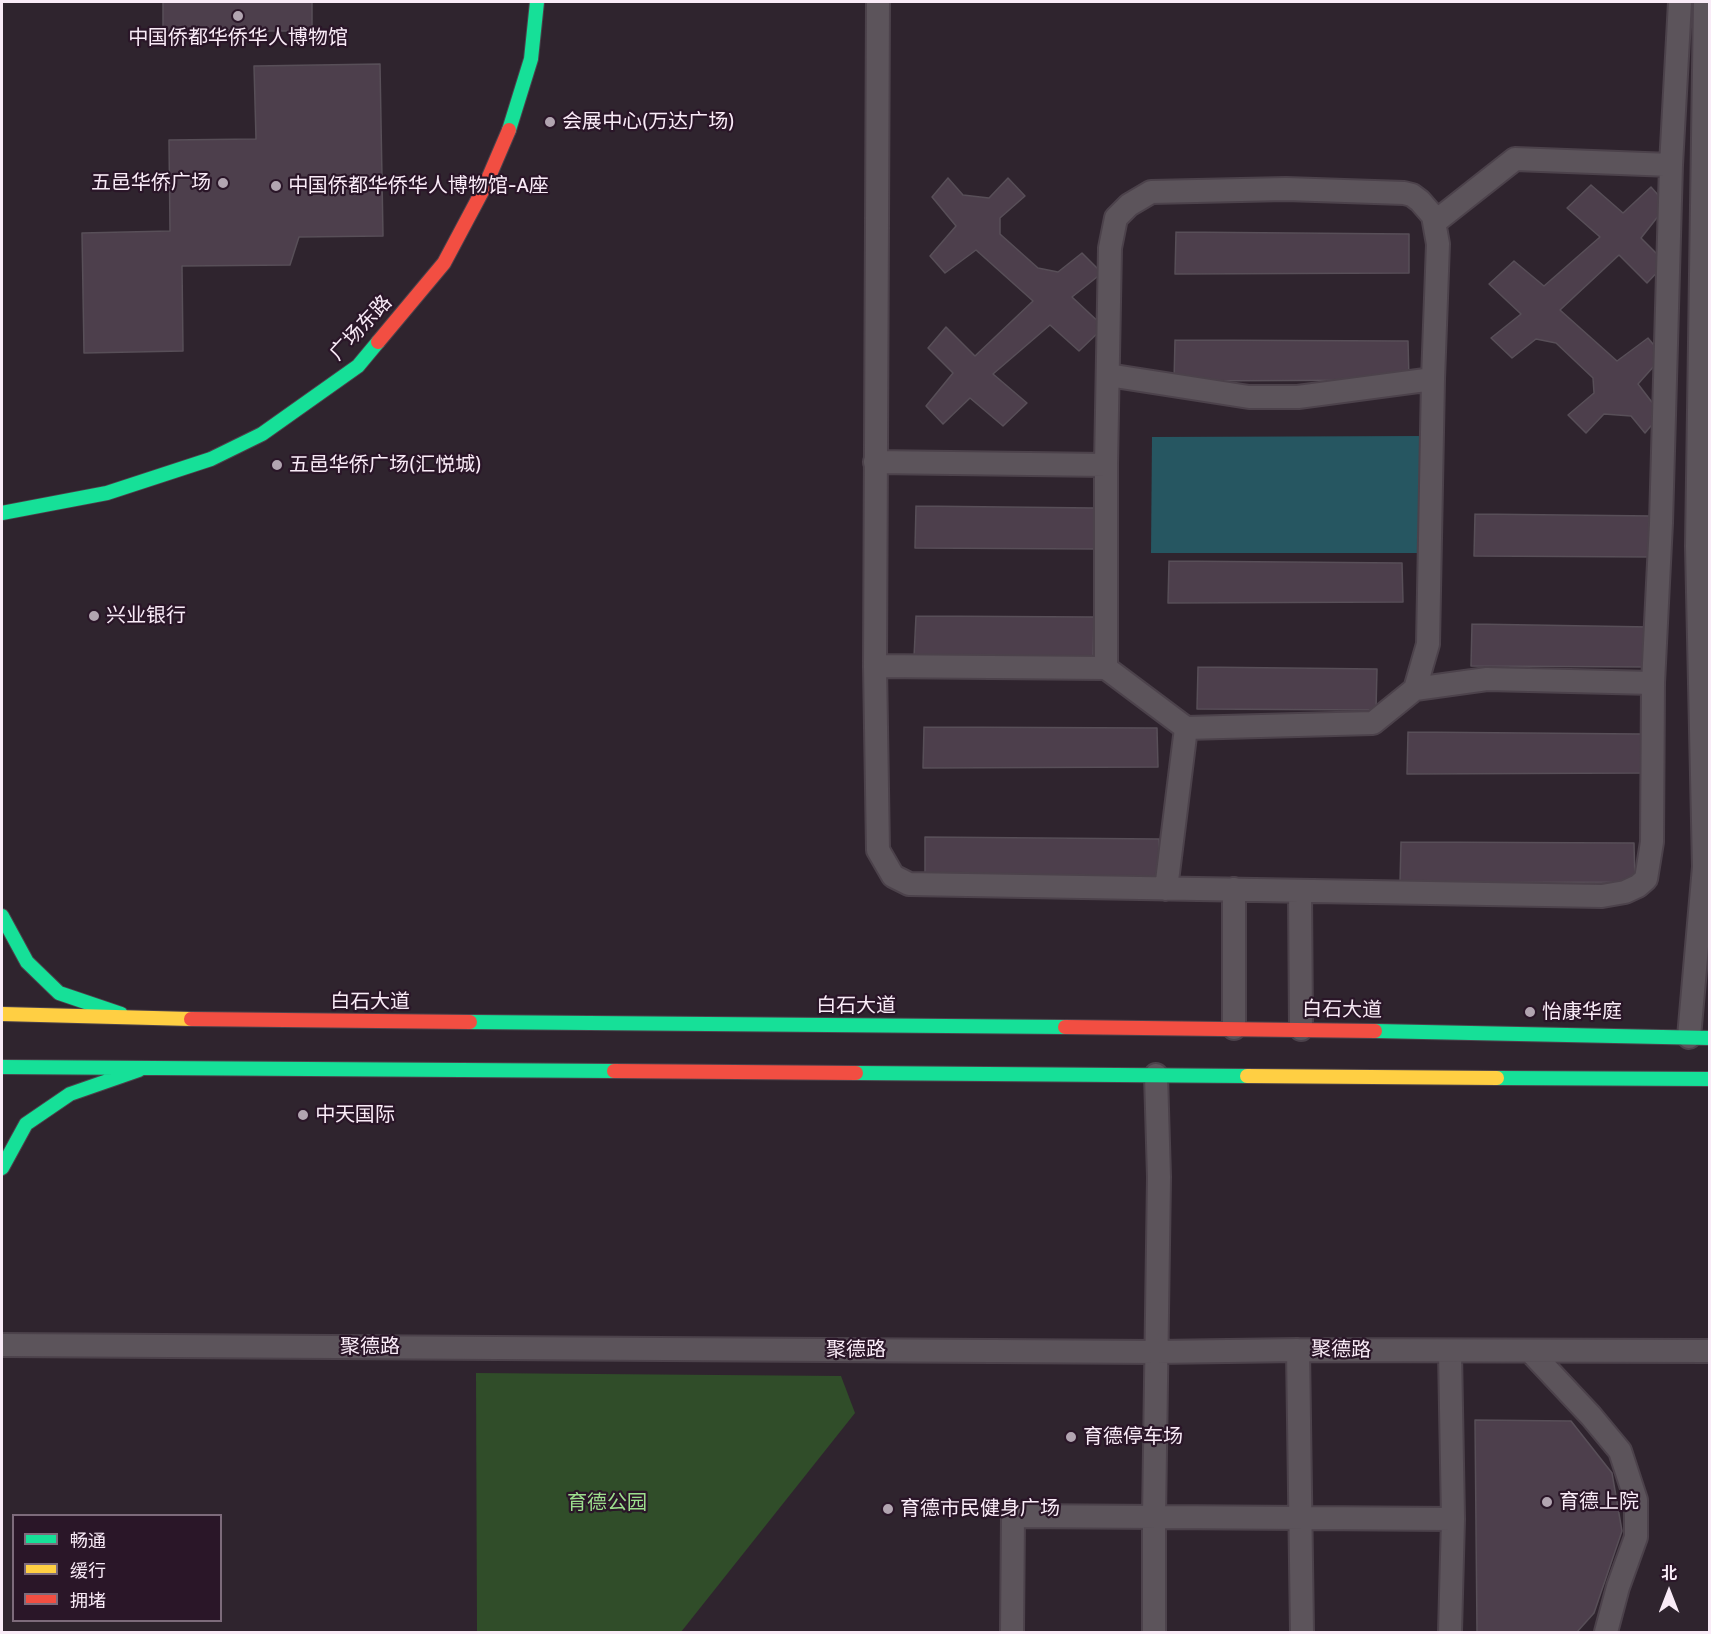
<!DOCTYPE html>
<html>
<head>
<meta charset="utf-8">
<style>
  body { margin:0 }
  #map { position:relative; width:1711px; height:1634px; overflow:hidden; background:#2f242e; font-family:Cabin,"Noto Sans SC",sans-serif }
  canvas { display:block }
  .frame { position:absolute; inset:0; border:3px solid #f9ebf7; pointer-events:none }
  .legend { position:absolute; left:12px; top:1514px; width:210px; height:108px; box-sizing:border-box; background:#2a1628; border:2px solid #7d6b7b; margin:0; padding:8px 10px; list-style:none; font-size:18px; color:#f9ebf7 }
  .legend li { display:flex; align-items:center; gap:12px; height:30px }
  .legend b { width:30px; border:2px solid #7d6b7b }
  .north { position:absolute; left:1639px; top:1562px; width:60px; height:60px; -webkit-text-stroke:4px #2a1628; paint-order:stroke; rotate:0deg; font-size:16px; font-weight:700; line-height:24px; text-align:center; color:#f9ebf7 }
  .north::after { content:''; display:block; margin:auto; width:21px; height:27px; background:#f9ebf7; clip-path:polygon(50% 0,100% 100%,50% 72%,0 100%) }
</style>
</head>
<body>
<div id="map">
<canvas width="1711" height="1634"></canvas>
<div class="frame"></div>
<ul class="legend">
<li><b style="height:8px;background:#16e098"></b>畅通</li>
<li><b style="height:8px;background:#ffcf43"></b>缓行</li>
<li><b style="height:8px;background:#f24e42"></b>拥堵</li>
</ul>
<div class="north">北</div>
</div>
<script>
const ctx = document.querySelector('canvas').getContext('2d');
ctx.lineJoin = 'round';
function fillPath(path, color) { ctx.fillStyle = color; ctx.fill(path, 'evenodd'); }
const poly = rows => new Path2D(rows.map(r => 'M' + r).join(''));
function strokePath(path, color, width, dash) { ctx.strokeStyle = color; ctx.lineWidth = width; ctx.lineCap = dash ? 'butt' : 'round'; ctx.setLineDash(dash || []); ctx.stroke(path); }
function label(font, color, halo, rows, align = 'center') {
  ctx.font = font + ' Cabin,"Noto Sans SC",sans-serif'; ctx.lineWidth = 4.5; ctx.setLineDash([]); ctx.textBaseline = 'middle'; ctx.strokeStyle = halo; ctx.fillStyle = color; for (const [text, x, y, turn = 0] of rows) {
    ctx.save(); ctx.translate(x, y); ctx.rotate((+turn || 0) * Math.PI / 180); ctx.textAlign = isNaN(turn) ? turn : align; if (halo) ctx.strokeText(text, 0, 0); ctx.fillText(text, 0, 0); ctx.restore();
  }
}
fillPath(poly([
  [476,1373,841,1376,855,1413,681,1632,477,1632]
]), '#304d29');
fillPath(poly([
  [1423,436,1424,553,1151,553,1152,437]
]), '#265661');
const building = poly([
  [163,2,312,2,312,31,163,31,163,2],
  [380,64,383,236,299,237,290,265,182,266,183,351,84,353,82,233,170,231,169,140,256,139,254,66,380,64],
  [948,178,963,195,989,198,1008,178,1025,196,1000,218,1000,234,1038,268,1058,272,1082,253,1102,273,1072,297,1104,327,1079,351,1050,325,993,374,1027,403,1003,426,970,398,943,424,926,406,953,373,928,348,946,327,975,356,1033,301,976,250,945,273,930,256,956,226,932,197,948,178],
  [1591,185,1623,213,1651,187,1667,205,1641,238,1666,263,1647,283,1619,255,1560,310,1617,361,1648,338,1663,356,1638,384,1661,414,1645,433,1631,416,1604,414,1586,433,1568,415,1594,393,1593,378,1556,343,1536,339,1512,358,1491,338,1521,314,1489,284,1514,261,1544,286,1600,237,1567,208,1591,185],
  [1176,232,1409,234,1409,273,1175,274,1176,232],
  [1175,340,1408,341,1409,380,1174,381,1175,340],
  [916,506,1095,508,1094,549,915,548,916,506],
  [1475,514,1654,516,1653,557,1474,556,1475,514],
  [1169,561,1402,563,1403,602,1168,603,1169,561],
  [916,616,1094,617,1093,658,914,657,916,616],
  [1472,624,1651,627,1649,667,1471,666,1472,624],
  [1198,667,1377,669,1376,710,1197,709,1198,667],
  [924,727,1157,728,1158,767,923,768,924,727],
  [1408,732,1641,734,1642,773,1407,774,1408,732],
  [925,837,1159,839,1159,878,925,879,925,837],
  [1401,842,1634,843,1635,882,1400,883,1401,842],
  [1475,1420,1571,1421,1612,1473,1622,1531,1594,1613,1577,1632,1477,1632,1475,1420]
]);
fillPath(building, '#4d3f4c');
strokePath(building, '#584f58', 1.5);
const street = poly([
  [878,2,875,666,878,850,893,876,909,884,1602,896,1625,892,1638,886,1646,879,1652,842,1653,683,1661,523,1671,165,1680,2],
  [1435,222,1515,159,1671,165],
  [875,462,1106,465,1106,668,875,666],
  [1106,465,1110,248,1116,218,1129,205,1151,192,1286,189,1404,193,1412,195,1420,201,1433,216,1438,244,1433,379,1298,397,1249,397,1108,375],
  [1106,668,1186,728,1166,889],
  [1415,689,1487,679,1653,683],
  [1186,728,1373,723,1415,689,1428,644,1433,379],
  [1234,889,1234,1028],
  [1300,891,1301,1029],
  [1689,1037,1704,867,1697,546,1705,2],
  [2,1345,1157,1352,1298,1350,1710,1351],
  [1298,1350,1302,1632],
  [1530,1351,1591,1416,1620,1451,1636,1500,1636,1537,1618,1587,1606,1632],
  [1450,1352,1453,1519,1450,1632],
  [1012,1632,1013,1516,1453,1519],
  [1154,1632,1154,1518,1159,1177,1156,1075]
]);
const fast = poly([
  [509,130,531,59,537,2],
  [2,513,107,493,211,459,262,434,358,366,378,342],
  [2,916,27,962,59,993,121,1014],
  [470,1022,1065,1027],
  [1375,1031,1710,1038],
  [2,1067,614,1071],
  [856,1073,1247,1076],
  [1497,1078,1710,1079],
  [2,1168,26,1124,70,1094,139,1070]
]);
const slow = poly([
  [2,1014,191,1019],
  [1247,1076,1497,1078]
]);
const jam = poly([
  [378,342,444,263,485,186,509,130],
  [191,1019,470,1022],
  [1065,1027,1375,1031],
  [614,1071,856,1073]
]);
strokePath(street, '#4c424b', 26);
strokePath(fast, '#4c424b', 16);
strokePath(slow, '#4c424b', 16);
strokePath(jam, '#4c424b', 16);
strokePath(street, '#5c545b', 22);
strokePath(fast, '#16e098', 14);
strokePath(slow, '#ffcf43', 14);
strokePath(jam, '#f24e42', 14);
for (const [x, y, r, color] of [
  [238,16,6,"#b2a5b1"],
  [550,122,6,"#b2a5b1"],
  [223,183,6,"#b2a5b1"],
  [276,186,6,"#b2a5b1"],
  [277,465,6,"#b2a5b1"],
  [94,616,6,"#b2a5b1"],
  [1530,1012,6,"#b2a5b1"],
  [303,1115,6,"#b2a5b1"],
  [1071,1437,6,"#b2a5b1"],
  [1547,1502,6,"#b2a5b1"],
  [888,1509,6,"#b2a5b1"]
]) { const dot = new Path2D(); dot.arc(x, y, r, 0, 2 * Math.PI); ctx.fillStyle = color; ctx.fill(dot); strokePath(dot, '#2a1628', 2); }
label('20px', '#f9ebf7', '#2a1628', [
  ["中国侨都华侨华人博物馆",238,38,"center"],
  ["会展中心(万达广场)",562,122],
  ["五邑华侨广场",211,183,"right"],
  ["中国侨都华侨华人博物馆-A座",288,186],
  ["五邑华侨广场(汇悦城)",289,465],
  ["兴业银行",106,616],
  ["怡康华庭",1542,1012],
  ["中天国际",315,1115],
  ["育德停车场",1083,1437],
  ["育德上院",1559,1502],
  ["育德市民健身广场",900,1509]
], 'left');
label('20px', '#f9ebf7', '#2a1628', [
  ["广场东路",361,328,-47],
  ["白石大道",370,1002],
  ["白石大道",856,1006],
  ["白石大道",1342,1010,1],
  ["聚德路",370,1347],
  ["聚德路",856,1350],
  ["聚德路",1341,1350,1]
]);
label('20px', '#9cde8d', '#2a1628', [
  ["育德公园",607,1503]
]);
</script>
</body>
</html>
